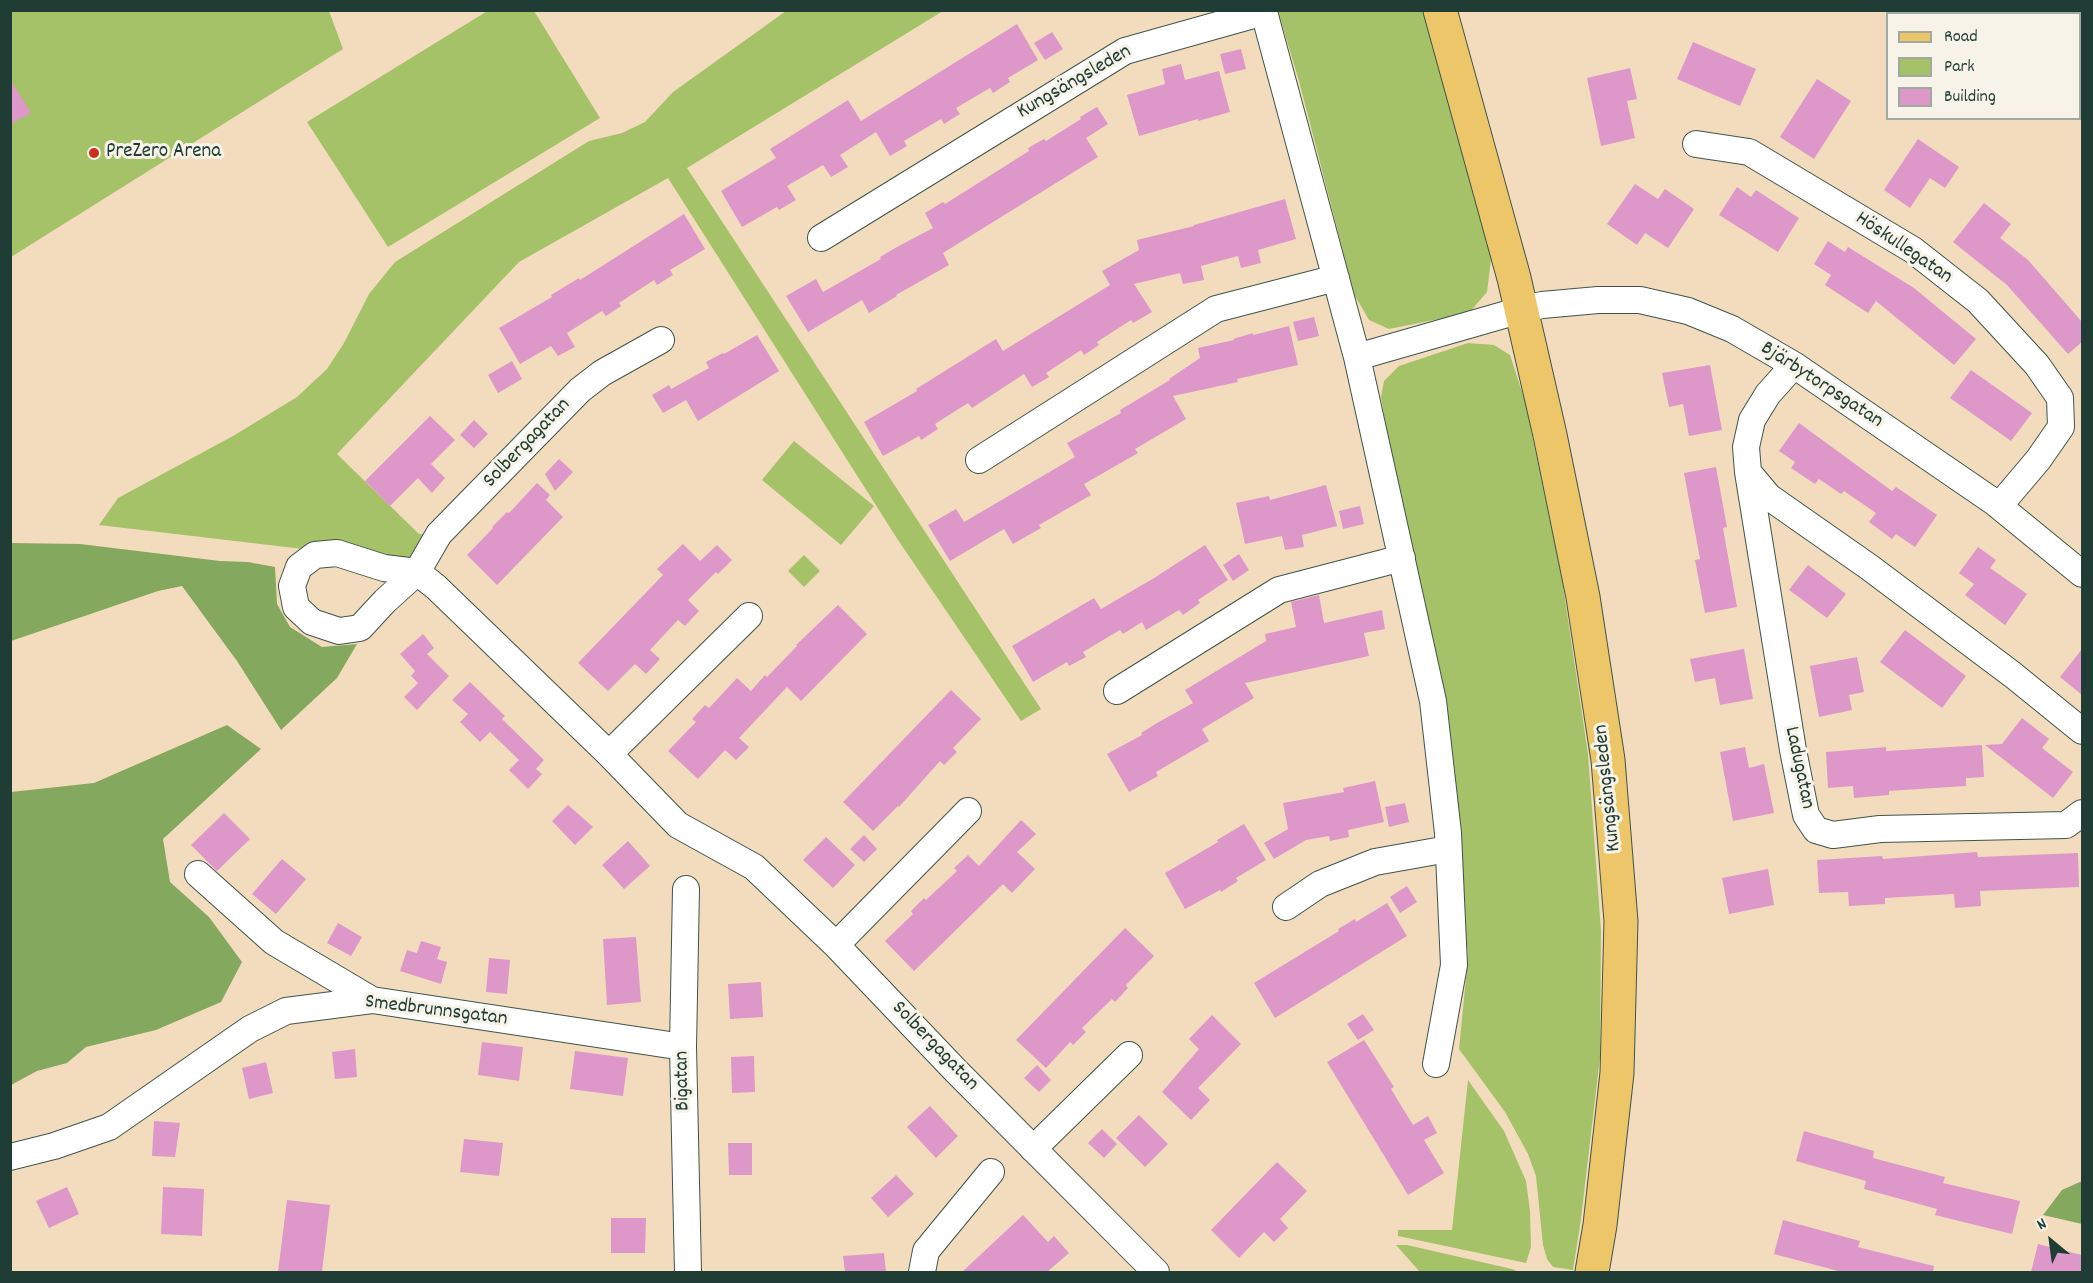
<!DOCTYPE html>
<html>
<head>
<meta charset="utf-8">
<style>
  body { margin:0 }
  #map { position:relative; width:2093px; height:1283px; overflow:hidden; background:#f3dcbe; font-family:Dekko,sans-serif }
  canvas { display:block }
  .frame { position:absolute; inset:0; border:12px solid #1f3d34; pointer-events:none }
  .legend { position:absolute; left:1886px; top:12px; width:195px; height:108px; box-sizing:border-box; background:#f7f3e8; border:2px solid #a1aaa0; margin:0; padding:8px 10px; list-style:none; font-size:18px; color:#1f3d34 }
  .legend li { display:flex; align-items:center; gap:12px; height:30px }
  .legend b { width:30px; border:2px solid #a1aaa0 }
  .north { position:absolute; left:2021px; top:1211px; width:60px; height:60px; -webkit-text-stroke:4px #f7f3e8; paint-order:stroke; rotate:331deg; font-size:16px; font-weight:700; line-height:24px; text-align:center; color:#1f3d34 }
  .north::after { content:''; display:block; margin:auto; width:21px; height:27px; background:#1f3d34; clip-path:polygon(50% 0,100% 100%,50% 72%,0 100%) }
</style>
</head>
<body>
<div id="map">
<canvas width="2093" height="1283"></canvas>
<div class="frame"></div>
<ul class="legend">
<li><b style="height:8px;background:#ecc669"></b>Road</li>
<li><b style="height:16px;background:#a6c269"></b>Park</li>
<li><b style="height:16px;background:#dd98c9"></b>Building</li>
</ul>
<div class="north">N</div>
</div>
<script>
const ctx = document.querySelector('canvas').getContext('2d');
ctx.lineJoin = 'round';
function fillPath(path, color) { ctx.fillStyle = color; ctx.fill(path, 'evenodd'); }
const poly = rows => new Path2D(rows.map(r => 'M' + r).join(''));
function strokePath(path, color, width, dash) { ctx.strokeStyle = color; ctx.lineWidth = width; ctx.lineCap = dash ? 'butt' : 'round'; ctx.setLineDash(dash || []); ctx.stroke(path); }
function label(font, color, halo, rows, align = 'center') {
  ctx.font = font + ' Dekko,sans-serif'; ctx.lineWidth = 6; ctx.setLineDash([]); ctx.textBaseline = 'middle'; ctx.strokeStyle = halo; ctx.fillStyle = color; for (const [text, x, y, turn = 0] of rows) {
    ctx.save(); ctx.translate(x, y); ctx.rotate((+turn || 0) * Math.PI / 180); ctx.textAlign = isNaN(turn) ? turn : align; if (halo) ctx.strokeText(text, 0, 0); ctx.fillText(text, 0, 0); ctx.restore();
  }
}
fillPath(poly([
  [489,10,534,11,600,118,388,247,307,122],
  [10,11,329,11,343,49,11,257],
  [786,11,943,11,687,168,1041,709,1021,721,898,540,668,178,519,262,337,454,419,534,439,534,417,572,337,553,99,525,118,498,233,436,297,397,327,369,344,343,369,294,395,262,589,141,622,133,645,122,673,92],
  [1278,11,1426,11,1492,252,1487,292,1469,313,1389,329,1369,320,1354,294,1299,81],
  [1468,343,1494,345,1510,355,1525,401,1562,579,1588,754,1601,931,1600,1057,1581,1219,1573,1270,1553,1267,1547,1259,1543,1245,1536,1176,1528,1154,1505,1112,1459,1049,1468,958,1460,858,1381,397,1384,381,1399,366],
  [794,441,874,506,841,545,762,480],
  [804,555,820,571,804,587,788,571],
  [1468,1080,1504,1131,1526,1181,1530,1211,1531,1247,1526,1263,1398,1236,1398,1230,1452,1230],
  [1396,1245,1407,1245,1512,1269,1519,1272,1420,1272]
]), '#a6c269');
fillPath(poly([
  [11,543,80,544,220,561,248,562,275,567,277,604,290,627,322,647,357,644,337,678,281,730,237,661,182,586,158,591,11,641],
  [227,725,261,749,163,839,170,882,209,917,242,962,221,1002,156,1030,86,1047,67,1063,37,1071,11,1085,11,792,94,783],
  [2082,1181,2082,1224,2043,1215,2062,1190]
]), '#84a85d');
fillPath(poly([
  [1017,24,1038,60,1008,78,1010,82,993,93,990,88,956,108,960,114,944,124,941,119,904,141,907,146,890,156,876,132,840,155,848,167,831,177,823,165,787,186,796,200,779,210,777,207,742,227,721,191,776,158,770,149,848,100,861,121],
  [1052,32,1063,49,1045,60,1034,43],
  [1693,42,1756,69,1740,106,1677,79],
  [1241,49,1246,69,1225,74,1220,54],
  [1181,64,1185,80,1219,71,1230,112,1198,121,1198,119,1139,136,1127,95,1165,84,1162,69],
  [1630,68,1637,99,1627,101,1635,138,1601,146,1587,78],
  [10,79,31,113,10,124],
  [1817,79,1851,101,1814,159,1780,137],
  [1097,107,1108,124,1086,138,1098,157,943,253,949,265,896,295,897,296,869,313,862,300,808,332,786,296,816,279,823,292,881,259,880,257,897,247,933,228,925,213,943,202,945,204,1029,151,1028,148,1044,139,1046,141,1081,119,1080,117],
  [1918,139,1959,167,1945,188,1930,178,1910,208,1884,190],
  [1635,184,1658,199,1665,189,1694,209,1668,248,1645,233,1637,245,1607,224],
  [1737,187,1751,197,1756,190,1799,218,1778,252,1719,215],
  [1285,199,1296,239,1258,250,1261,263,1241,268,1238,256,1201,266,1204,280,1183,284,1180,273,1134,284,1152,312,1133,323,1131,320,1097,342,1099,345,1084,355,1081,350,1046,373,1049,377,1032,387,1024,374,972,408,968,403,935,424,938,429,921,440,919,436,883,456,864,422,917,391,916,389,996,339,1003,351,1110,285,1102,271,1139,250,1137,240,1194,226,1194,225],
  [1984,203,2011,224,2000,238,2028,260,2082,322,2082,342,2068,354,2007,285,1953,242],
  [684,214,705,249,670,270,673,275,657,285,654,280,619,303,621,306,606,316,602,311,567,333,575,347,558,356,551,346,520,364,499,328,552,297,551,295,579,278,580,280],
  [1828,241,1845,252,1848,247,1914,288,1976,339,1954,365,1876,301,1868,313,1825,285,1831,275,1814,264],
  [1314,317,1319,336,1298,341,1293,322],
  [1289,326,1298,365,1237,379,1238,382,1173,396,1186,419,1135,449,1138,453,1084,484,1091,495,1039,525,1041,528,1013,544,1004,529,950,561,928,525,956,509,964,522,1075,457,1067,443,1121,413,1120,410,1170,380,1169,379,1200,358,1198,348,1234,340,1233,339,1253,333,1253,335],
  [757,335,779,371,698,421,686,400,663,413,652,395,669,385,671,389,709,368,706,362,723,353,724,354],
  [512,361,522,379,498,393,488,375],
  [1710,365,1722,430,1689,436,1683,404,1669,407,1662,373],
  [1971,370,2032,413,2011,441,1950,398],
  [430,416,455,440,431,464,445,478,432,493,418,478,390,506,365,481],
  [474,420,488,434,474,448,460,435],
  [1799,423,1892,491,1896,487,1937,515,1915,547,1896,534,1892,539,1869,522,1876,513,1844,491,1841,494,1819,479,1815,484,1791,468,1795,462,1779,451],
  [559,459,573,472,555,491,545,474],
  [1716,467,1727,527,1723,528,1737,607,1705,613,1695,560,1700,559,1684,473],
  [537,483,550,495,546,500,563,517,497,585,467,555,493,528,492,527,507,512,509,513],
  [1326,485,1337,526,1302,535,1304,547,1285,550,1282,536,1245,544,1236,503,1269,496,1270,500],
  [1360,506,1364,524,1343,529,1339,511],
  [683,544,700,561,717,545,732,560,718,574,716,572,688,600,699,611,685,626,678,620,650,650,660,659,646,674,635,664,608,691,578,663,663,575,657,569],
  [1205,545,1228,580,1198,600,1200,603,1183,615,1179,610,1146,630,1142,622,1123,634,1120,630,1083,652,1086,657,1069,666,1067,662,1033,682,1012,646,1094,598,1101,609,1154,578],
  [1978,547,1996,560,1990,568,2027,594,2005,625,1965,595,1974,584,1959,573],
  [1239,554,1249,570,1233,581,1223,565],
  [1808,565,1846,594,1827,618,1789,590],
  [1319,595,1324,623,1382,610,1385,629,1364,633,1369,656,1245,683,1254,698,1202,729,1209,741,1156,772,1158,776,1129,792,1107,754,1142,735,1141,733,1157,723,1193,703,1185,690,1266,641,1265,634,1296,627,1291,602],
  [838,605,867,634,801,701,787,687,739,738,749,747,736,760,725,750,698,779,668,751,696,722,692,719,705,705,709,708,737,678,751,691,765,675,767,677,797,646,796,645],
  [1905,630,1966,676,1942,708,1880,662],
  [423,634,434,648,427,654,449,676,417,710,404,697,418,683,411,676,415,671,400,654],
  [1744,649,1753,699,1720,705,1715,678,1695,682,1690,659],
  [2082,649,2082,695,2060,677],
  [1857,657,1864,692,1849,695,1852,710,1819,717,1810,666],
  [470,682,505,716,502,719,544,760,536,769,542,774,528,789,509,770,519,760,490,732,480,742,460,722,468,714,452,700],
  [951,690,981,719,953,748,957,752,944,765,940,761,899,807,898,806,873,831,843,802],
  [2022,718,2049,739,2042,748,2073,772,2053,798,1985,745,2002,744],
  [1982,745,1984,777,1966,778,1966,786,1889,791,1889,795,1854,798,1853,786,1828,788,1826,752,1886,747,1886,751],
  [1745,747,1749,768,1764,764,1774,813,1733,821,1720,752],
  [1375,781,1384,822,1348,830,1349,837,1330,841,1329,836,1306,840,1274,859,1264,843,1288,829,1283,803,1344,792,1343,788],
  [1405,803,1409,822,1389,827,1385,807],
  [568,805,593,827,575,845,552,821],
  [224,813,250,839,217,871,191,845],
  [1021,820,1036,834,1017,852,1035,869,1012,893,1003,884,914,971,885,941,913,914,911,911,924,898,926,900,957,871,954,868,968,855,979,866],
  [1244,824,1266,860,1236,878,1238,881,1221,892,1220,890,1185,909,1165,873,1218,842,1217,840],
  [864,835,877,849,864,862,850,849],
  [826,837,855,865,833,888,803,860],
  [628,841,650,866,624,889,602,865],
  [1977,852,1978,857,2078,853,2079,887,1980,891,1981,906,1955,908,1954,894,1885,898,1885,904,1849,906,1848,892,1819,893,1817,860,1882,856,1883,859],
  [282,859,306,879,276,914,252,894],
  [1768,869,1774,905,1729,914,1722,878],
  [1407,886,1417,902,1400,913,1390,897],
  [1387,903,1407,936,1275,1018,1254,983,1339,931,1338,929,1355,919,1356,922],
  [338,923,362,937,351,956,327,943],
  [1125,928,1154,956,1126,985,1128,988,1115,1002,1112,999,1082,1028,1086,1032,1073,1045,1070,1042,1046,1068,1016,1040],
  [636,937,641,1002,607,1005,603,939],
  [421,941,441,947,437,959,447,962,441,984,400,971,407,950,417,953],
  [489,958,510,960,507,994,486,992],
  [761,982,763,1017,730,1019,728,984],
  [1363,1014,1374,1030,1358,1040,1347,1024],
  [1212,1015,1241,1044,1198,1088,1210,1100,1191,1120,1162,1092,1199,1049,1189,1039],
  [1364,1040,1394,1087,1391,1089,1413,1125,1428,1116,1437,1133,1424,1140,1444,1173,1408,1195,1327,1062],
  [482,1042,523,1047,519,1081,478,1075],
  [355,1049,357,1077,335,1079,332,1052],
  [575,1051,628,1058,623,1096,570,1089],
  [754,1056,755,1092,732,1093,731,1057],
  [266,1062,273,1093,249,1099,242,1068],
  [1037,1065,1051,1080,1039,1092,1024,1078],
  [930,1106,958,1136,936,1158,907,1127],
  [1139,1115,1168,1144,1145,1167,1116,1138],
  [154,1121,180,1123,175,1157,152,1156],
  [1102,1129,1117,1144,1104,1158,1088,1143],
  [1804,1131,1874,1151,1873,1158,1945,1177,1943,1183,2020,1201,2012,1234,1935,1215,1937,1209,1864,1189,1866,1181,1796,1161],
  [464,1139,503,1143,499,1176,460,1172],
  [728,1143,752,1143,752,1175,729,1175],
  [1277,1162,1307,1191,1280,1219,1288,1228,1274,1242,1264,1232,1239,1258,1211,1230],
  [896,1175,914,1194,888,1217,871,1198],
  [67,1187,79,1214,49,1228,36,1201],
  [163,1187,204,1189,202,1236,161,1234],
  [287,1200,330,1205,322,1272,278,1272],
  [1023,1215,1048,1242,1054,1236,1069,1253,1047,1272,962,1272],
  [611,1218,646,1218,645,1253,611,1253],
  [1783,1220,1860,1241,1858,1247,1934,1266,1933,1272,1842,1272,1774,1254],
  [2038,1244,2082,1255,2082,1272,2031,1272],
  [884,1253,886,1272,845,1272,843,1256]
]), '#dd98c9');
const minor = poly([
  [1696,144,1749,152,1913,250,1978,301,2037,365,2060,398,2061,427,2038,460,1999,506],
  [821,238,1125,51,1264,12,1357,357,1433,701,1448,833,1454,965,1436,1064],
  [661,340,602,373,580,390,439,534,417,572,385,601,360,628,339,631,312,622,296,607,292,586,299,567,315,555,337,553,384,568,417,572,436,587,609,754,678,825,754,867,836,945,956,1071,1156,1272],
  [1357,357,1521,310,1542,305,1598,300,1640,300,1688,311,1732,329,1794,365,1994,502,2082,574],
  [1794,365,1768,394,1752,420,1746,447,1748,472,1769,497,1869,567,2013,675,2082,731],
  [979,460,1216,309,1336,278],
  [1748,472,1793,750,1806,815,1816,830,1833,835,1880,829,2066,825,2082,813],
  [1117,691,1279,590,1402,558],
  [609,754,749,616],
  [198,874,274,942,372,1000],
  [686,889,683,1047,688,1272],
  [1286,907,1320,884,1375,862,1448,849],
  [836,945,968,811],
  [1033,1149,1129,1055],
  [10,1157,54,1146,109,1127,250,1029,286,1011,372,1000,683,1047],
  [922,1272,926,1251,991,1172]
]);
const major = poly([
  [1440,10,1514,278,1550,435,1583,597,1608,760,1621,921,1617,1073,1600,1225,1592,1272]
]);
strokePath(minor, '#3f5549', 28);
strokePath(major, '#3f5549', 35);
strokePath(minor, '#fff', 26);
strokePath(major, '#ecc669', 33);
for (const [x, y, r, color] of [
  [94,153,6,"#c8321e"]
]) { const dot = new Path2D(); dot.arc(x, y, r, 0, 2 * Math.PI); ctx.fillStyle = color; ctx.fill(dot); strokePath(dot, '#f7f3e8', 2); }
label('21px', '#1f3d34', '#f7f3e8', [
  ["Kungsängsleden",1075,83,-30],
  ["Höskullegatan",1903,249,34],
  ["Bjärbytorpsgatan",1821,386,33],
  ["Solbergagatan",528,444,-46],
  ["Ladugatan",1798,768,78],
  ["Kungsängsleden",1609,788,-96],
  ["Smedbrunnsgatan",436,1012,7],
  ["Solbergagatan",934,1047,46],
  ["Bigatan",684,1081,-91]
]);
label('21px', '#1f3d34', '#f7f3e8', [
  ["PreZero Arena",106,153]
], 'left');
</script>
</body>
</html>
